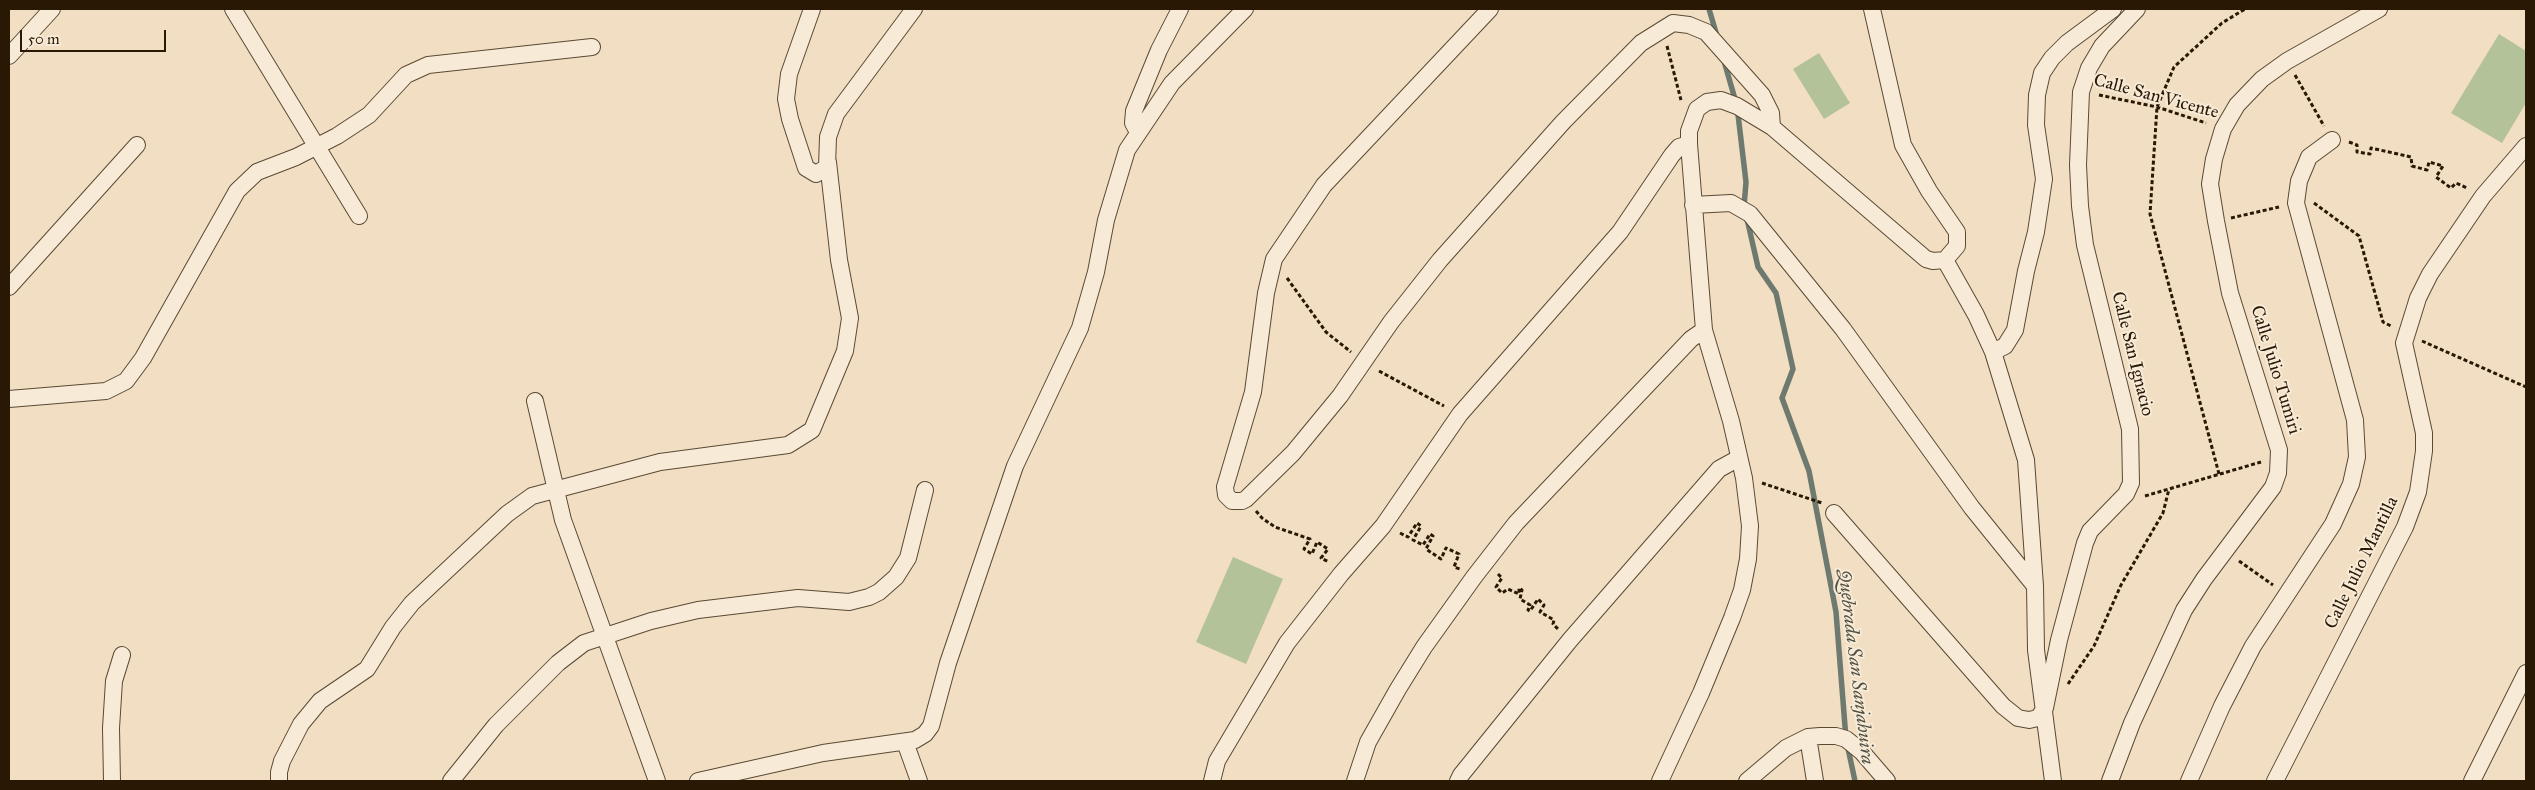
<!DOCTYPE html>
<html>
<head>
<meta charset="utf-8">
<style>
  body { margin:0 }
  #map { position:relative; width:2535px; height:790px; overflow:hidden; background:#f2dec2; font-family:"IM FELL Great Primer",serif }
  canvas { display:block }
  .frame { position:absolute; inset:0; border:10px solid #281804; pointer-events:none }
  .scale { position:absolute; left:20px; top:30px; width:146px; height:22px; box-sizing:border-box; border:2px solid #281804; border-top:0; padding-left:6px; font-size:15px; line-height:18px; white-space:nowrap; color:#281804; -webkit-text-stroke:4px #f7ead7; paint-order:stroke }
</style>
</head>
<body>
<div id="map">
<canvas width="2535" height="790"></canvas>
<div class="frame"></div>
<div class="scale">50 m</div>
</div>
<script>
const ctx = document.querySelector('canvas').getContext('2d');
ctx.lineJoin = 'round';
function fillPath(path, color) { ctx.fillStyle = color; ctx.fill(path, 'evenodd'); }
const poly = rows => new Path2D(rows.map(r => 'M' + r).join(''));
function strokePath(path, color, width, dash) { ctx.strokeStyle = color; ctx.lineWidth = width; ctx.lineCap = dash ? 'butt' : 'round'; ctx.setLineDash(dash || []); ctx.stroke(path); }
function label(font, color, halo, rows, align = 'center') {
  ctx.font = font + ' "IM FELL Great Primer",serif'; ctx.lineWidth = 4; ctx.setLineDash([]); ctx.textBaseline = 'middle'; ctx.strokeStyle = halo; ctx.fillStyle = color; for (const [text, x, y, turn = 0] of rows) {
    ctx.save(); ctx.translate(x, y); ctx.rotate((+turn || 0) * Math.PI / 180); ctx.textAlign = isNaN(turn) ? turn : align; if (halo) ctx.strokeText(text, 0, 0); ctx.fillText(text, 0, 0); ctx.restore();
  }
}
fillPath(poly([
  [2499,34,2526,51,2526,103,2502,143,2451,113],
  [1819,53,1850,103,1824,119,1793,69],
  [1233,557,1283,579,1246,664,1196,642]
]), '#b3c299');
strokePath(poly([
  [1709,9,1717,36],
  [1724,61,1737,106,1746,182,1744,207],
  [1747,219,1758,267,1776,293,1793,369,1782,398,1809,471,1836,612,1846,739,1855,781]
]), '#6e7a6f', 5.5);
const street = poly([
  [233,9,359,216],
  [812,9,789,74,786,99,790,119,806,168,816,174,827,167,828,137,836,114,914,9],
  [1490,9,1324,185,1274,259,1266,293,1253,392,1225,487,1226,495,1232,501,1242,501,1246,499,1293,453,1340,396,1391,322,1440,260,1563,122,1641,43,1673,23,1689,25,1706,32,1762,95,1771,113,1772,127],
  [9,56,52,9],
  [1138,132,1133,123,1134,111,1159,50,1180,9],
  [1693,205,1731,203,1750,214,1843,329,1972,508,2035,586],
  [1945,260,1976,315,1993,352,2026,460,2035,586,2036,650,2053,781],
  [9,287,137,145],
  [1993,352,2005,346,2015,330,2026,271,2036,232,2044,179,2036,125,2037,95,2042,73,2052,58,2067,43,2113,9],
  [9,399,106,391,126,381,143,358,237,191,257,172,296,157,337,136,369,115,406,75,428,65,592,47],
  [535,401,563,520,657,781],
  [1834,513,2003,706,2018,718,2029,720,2038,718,2045,708,2059,640,2085,543,2090,531,2126,494,2131,483,2130,429,2085,245,2080,206,2078,165,2081,92,2089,68,2102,46,2137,9],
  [1808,737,1815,781],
  [905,742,919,781],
  [112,781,111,728,114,681,122,655],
  [279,781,279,772,282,761,301,724,320,701,367,669,393,627,412,603,507,514,532,496,660,462,788,445,812,430,845,351,850,318,839,260,828,162],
  [451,781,496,725,558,663,584,643,651,621,698,610,798,598,849,602,869,597,879,592,896,577,908,558,925,490],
  [698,781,823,753,915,740,925,734,931,726,948,663,1015,466,1080,328,1096,272,1106,220,1127,150,1172,83,1245,9],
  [1212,781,1217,761,1287,643,1341,574,1383,526,1460,414,1620,232,1672,155,1679,147,1689,144],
  [1355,781,1368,742,1398,689,1424,647,1474,577,1516,523,1691,339,1704,330],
  [1458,781,1461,775,1570,640,1719,469,1739,458],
  [1660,781,1701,693,1732,618,1742,590,1748,559,1750,526,1744,478,1731,421,1704,330,1689,144,1689,131,1697,109,1707,102,1721,100,1737,106,1772,127,1926,259,1933,261,1945,260,1957,246,1957,232,1929,191,1903,145,1872,9],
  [1747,781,1786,748,1808,737,1820,736,1836,736,1846,739,1862,752,1887,781],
  [2110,781,2132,723,2184,610,2204,579,2273,487,2278,473,2279,450,2230,293,2216,221,2210,184,2214,159,2223,129,2237,105,2262,79,2287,61,2379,9],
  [2189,781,2222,706,2253,646,2333,524,2351,484,2357,457,2355,420,2296,203,2299,181,2309,157,2332,140],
  [2275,781,2405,527,2418,492,2424,451,2424,433,2404,343,2418,298,2430,274,2483,196,2526,146],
  [2472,781,2526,673]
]);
strokePath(street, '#5a4a34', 18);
strokePath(poly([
  [1667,46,1681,100],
  [2295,75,2324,126],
  [2099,95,2157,107,2206,123],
  [2349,142,2357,145,2357,152,2370,154,2371,148,2411,157,2412,166,2427,170,2429,162,2443,166,2436,177,2451,188,2456,183,2467,188],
  [2314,203,2359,236,2383,322,2391,326],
  [2231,218,2279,207],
  [1287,278,1326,332,1351,352],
  [2422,341,2526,387],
  [1379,371,1444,406],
  [2219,474,2150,214,2157,107,2174,67,2222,23,2245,9],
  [1762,483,1822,503],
  [2145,496,2261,462],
  [1256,511,1262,518,1275,527,1310,539,1304,549,1312,554,1317,542,1328,549,1321,558,1329,562],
  [1400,533,1408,537,1417,523,1421,526,1413,540,1423,545,1430,534,1433,536,1426,549,1441,559,1446,548,1459,554,1454,567,1460,569],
  [2239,561,2273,585],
  [1498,574,1502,578,1496,587,1502,593,1508,589,1519,594,1519,588,1522,590,1520,599,1530,605,1528,610,1530,611,1538,599,1544,605,1540,612,1554,620,1553,624,1558,629],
  [2068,684,2094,646,2121,585,2163,513,2169,489]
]), '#281804', 3, [4, 2.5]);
strokePath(street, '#f7ead7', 16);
label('18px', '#281804', '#f7ead7', [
  ["Calle San Vicente",2156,97,15],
  ["Calle San Ignacio",2132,354,76],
  ["Calle Julio Tumiri",2275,370,73],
  ["Calle Julio Mantilla",2362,563,-64]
]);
label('italic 19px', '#515143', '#f7ead7', [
  ["Quebrada San Sanjahuira",1855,667,83]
]);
</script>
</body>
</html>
